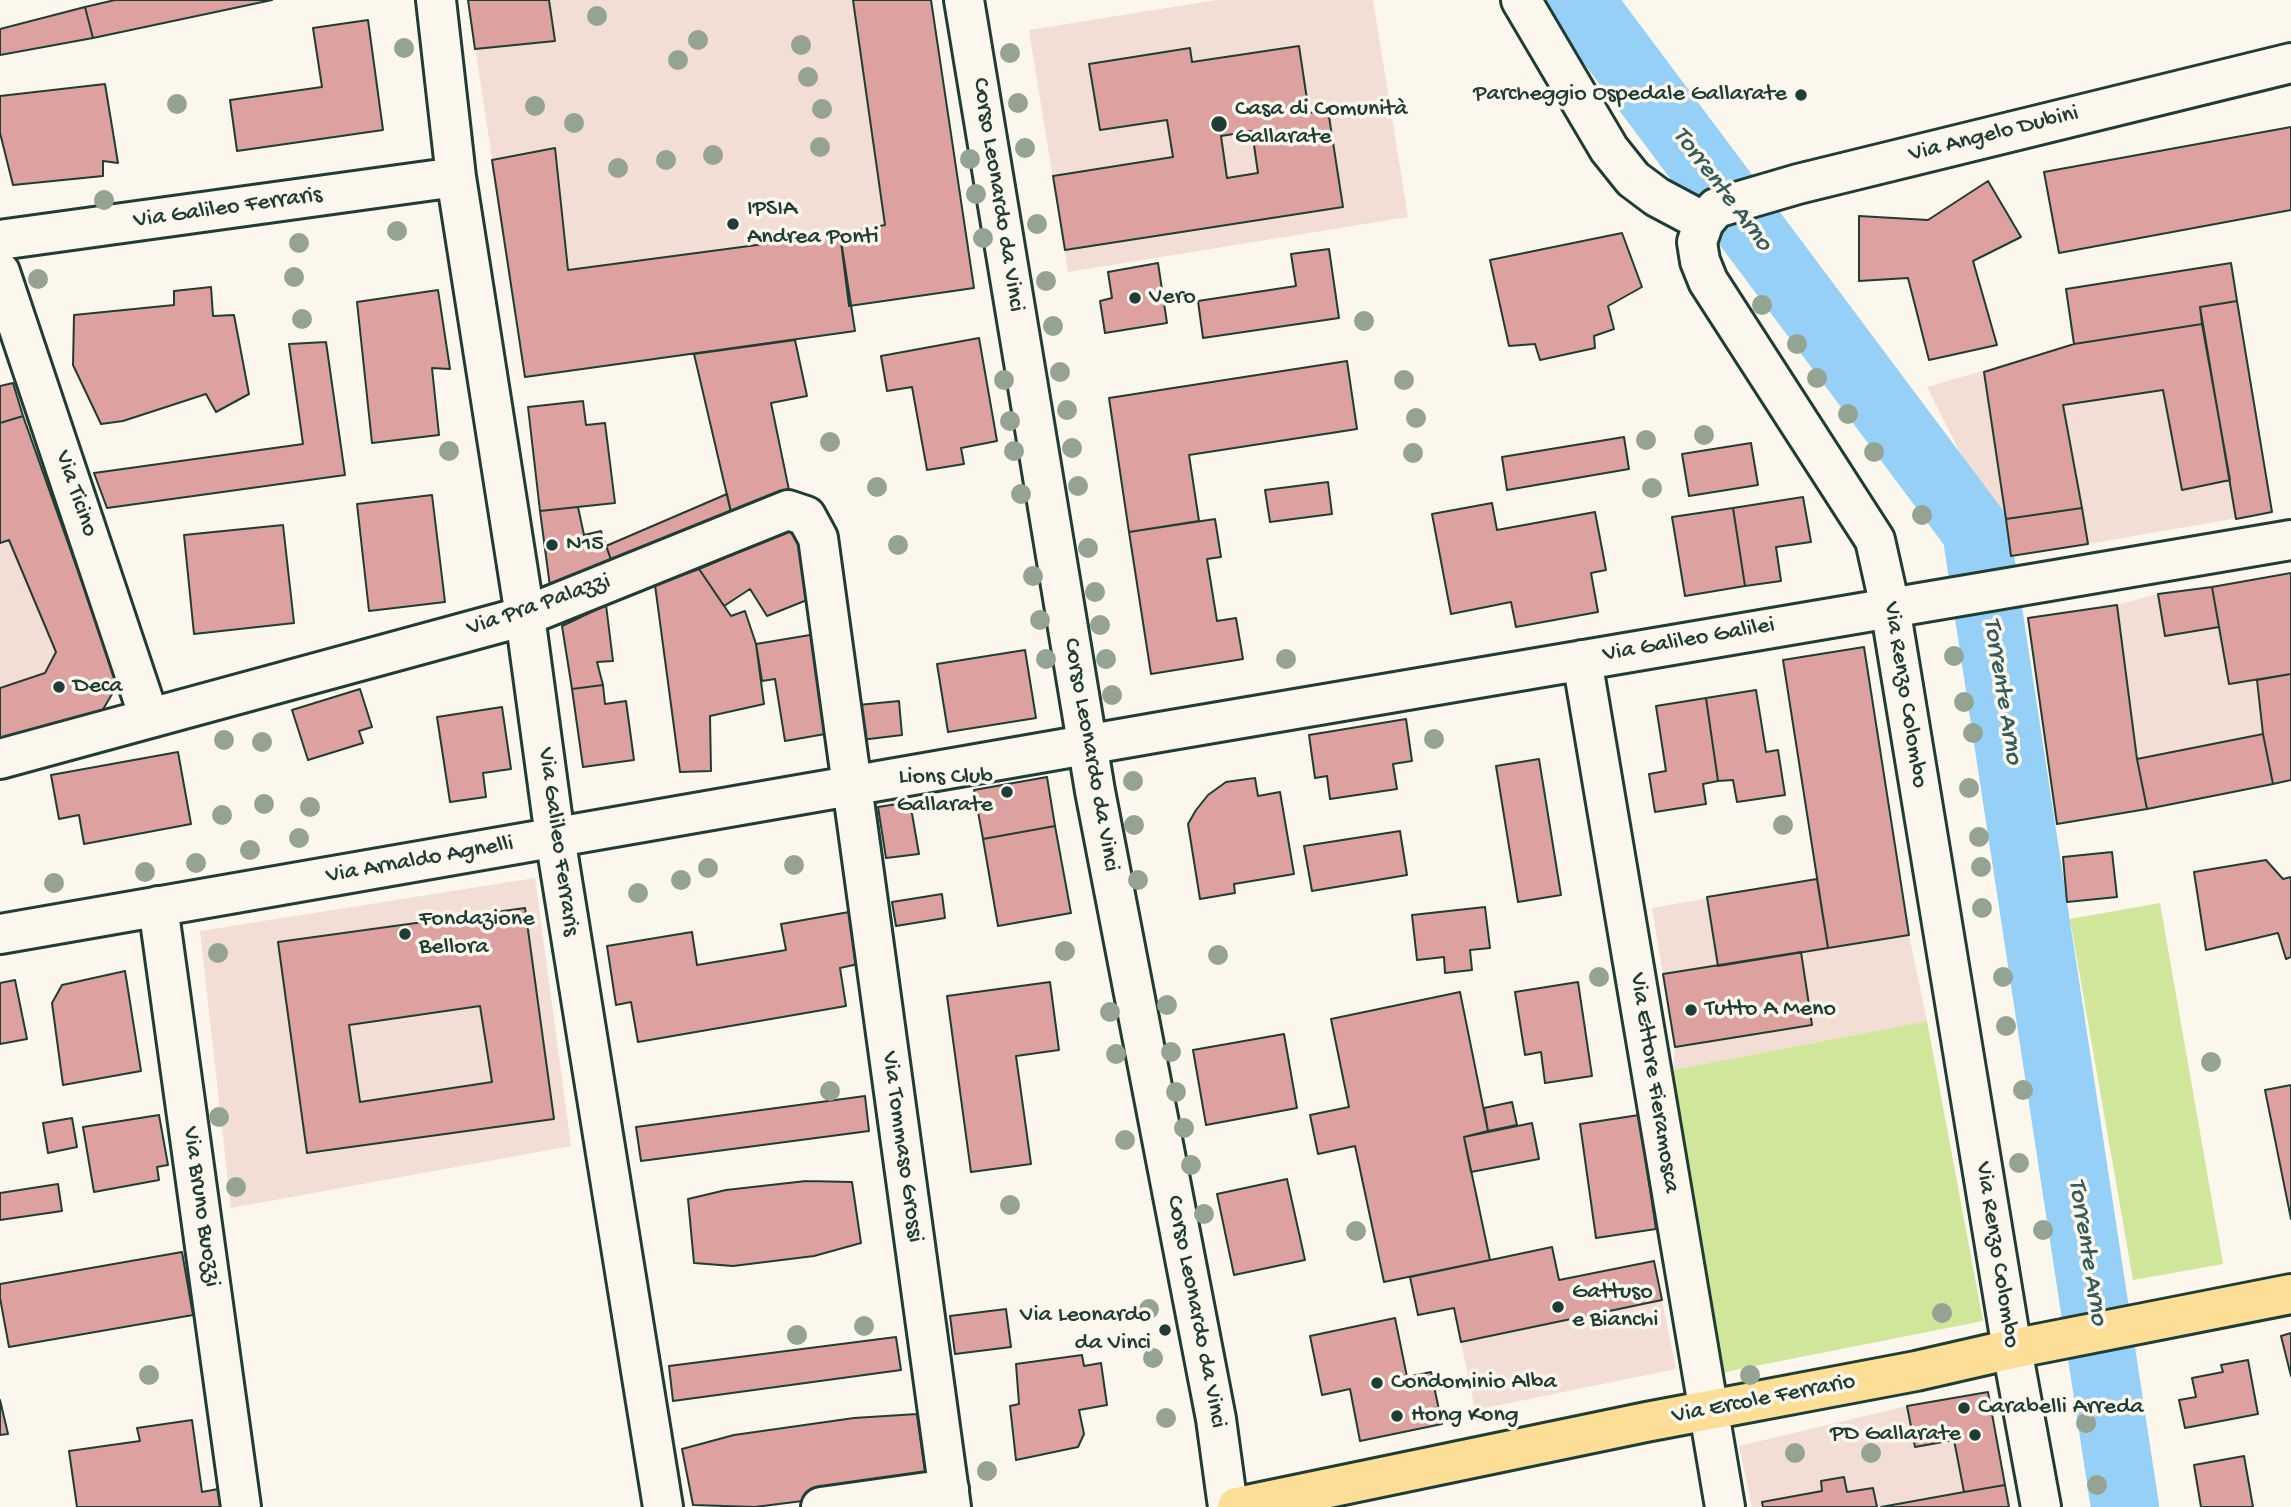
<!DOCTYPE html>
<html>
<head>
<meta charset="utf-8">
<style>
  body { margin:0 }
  canvas { display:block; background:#fbf7ec }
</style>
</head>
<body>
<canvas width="2291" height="1507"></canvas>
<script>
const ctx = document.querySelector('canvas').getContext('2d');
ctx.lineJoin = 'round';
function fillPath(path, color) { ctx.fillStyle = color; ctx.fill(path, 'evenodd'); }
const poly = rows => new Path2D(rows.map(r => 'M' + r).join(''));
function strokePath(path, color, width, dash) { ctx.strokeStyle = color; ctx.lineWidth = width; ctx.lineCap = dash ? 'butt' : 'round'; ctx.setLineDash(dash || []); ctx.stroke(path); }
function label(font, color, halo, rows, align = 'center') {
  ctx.font = font + ' "Gochi Hand",sans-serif'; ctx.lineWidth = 7; ctx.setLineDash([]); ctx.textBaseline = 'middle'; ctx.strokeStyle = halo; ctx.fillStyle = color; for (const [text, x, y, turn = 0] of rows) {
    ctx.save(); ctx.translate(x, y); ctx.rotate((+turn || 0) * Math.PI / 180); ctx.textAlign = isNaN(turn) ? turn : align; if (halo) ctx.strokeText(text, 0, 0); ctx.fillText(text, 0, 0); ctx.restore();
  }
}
fillPath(poly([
  [468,0,931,0,974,288,850,306,855,331,525,377],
  [1217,0,1373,0,1408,217,1068,272,1029,30],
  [2237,301,2272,512,2088,544,2011,556,1997,554,1980,492,1927,387,2074,344,2202,324,2200,307],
  [13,383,118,684,102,711,0,740,0,386],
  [2291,573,2291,780,2147,809,2057,824,2028,618,2117,605,2158,594],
  [1864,647,1909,935,1927,1021,1673,1070,1675,1047,1652,908,1817,879,1783,660],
  [535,878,571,1146,231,1208,200,931],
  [1460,992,1488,1131,1464,1137,1490,1260,1559,1280,1654,1261,1676,1369,1475,1410,1454,1308,1418,1315,1410,1277,1384,1282,1355,1147,1318,1154,1310,1115,1349,1107,1331,1019],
  [1988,1392,2009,1507,1752,1507,1739,1446,1907,1406]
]), '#f2ded5');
fillPath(poly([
  [2160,903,2223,1264,2133,1280,2070,919],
  [1927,1021,1983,1321,1720,1373,1673,1070]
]), '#d0e69b');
strokePath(poly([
  [1579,0,1976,531,2125,1507]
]), '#97d0f7', 68);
const building = poly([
  [115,0,272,0,93,38,85,7,115,0],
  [468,0,549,0,555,41,475,49,468,0],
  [853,0,931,0,974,288,849,306,840,234,885,225,853,0],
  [85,7,93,38,0,55,0,29,85,7],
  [368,20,383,130,237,151,230,100,322,87,313,28,368,20],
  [1299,46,1309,113,1328,110,1343,207,1065,250,1053,176,1173,157,1167,120,1100,130,1089,64,1190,48,1192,62,1299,46],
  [1252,131,1258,173,1227,178,1221,136,1252,131],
  [105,84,118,163,103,161,103,176,13,185,0,133,0,96,105,84],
  [2291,127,2291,210,2059,253,2044,172,2291,127],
  [555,148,568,270,840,234,855,331,525,377,492,160,555,148],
  [1988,181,2021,237,1973,261,1997,345,1929,360,1908,278,1859,281,1859,216,1928,220,1988,181],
  [1622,233,1642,287,1608,306,1614,329,1594,336,1595,348,1540,360,1535,344,1509,346,1490,260,1622,233],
  [1329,249,1339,318,1203,338,1198,301,1296,286,1291,254,1329,249],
  [1158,263,1167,323,1105,333,1100,301,1112,298,1108,272,1158,263],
  [2231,263,2237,301,2200,307,2202,324,2074,344,2066,289,2231,263],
  [211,287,213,316,234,315,249,394,216,412,206,394,123,421,101,424,73,365,74,315,174,305,174,291,211,287],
  [438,290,450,369,432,368,439,435,372,443,357,302,438,290],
  [2237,301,2272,512,2236,519,2200,307,2237,301],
  [2202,324,2230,480,2182,490,2163,390,2063,405,2082,508,2006,519,1984,372,2074,344,2202,324],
  [979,338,997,441,961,448,964,464,927,470,912,387,887,391,881,356,979,338],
  [795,340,807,396,771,403,790,495,733,521,694,354,795,340],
  [326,342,345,475,107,508,94,473,303,444,289,344,326,342],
  [1347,361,1357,429,1189,455,1199,521,1129,532,1109,398,1347,361],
  [13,383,23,416,0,423,0,386,13,383],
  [583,401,586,425,605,423,615,503,540,511,528,407,583,401],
  [23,416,118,684,102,711,0,740,0,688,45,673,56,652,9,540,0,543,0,423,23,416],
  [1624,437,1629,469,1507,490,1502,457,1624,437],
  [1751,443,1758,485,1689,496,1682,454,1751,443],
  [1328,482,1332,514,1270,522,1265,490,1328,482],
  [727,494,733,521,614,568,606,546,727,494],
  [432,495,445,602,369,611,357,504,432,495],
  [1803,497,1811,542,1776,547,1781,581,1745,586,1733,508,1803,497],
  [1492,503,1497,530,1595,512,1606,570,1591,573,1598,612,1516,627,1511,602,1451,614,1432,514,1492,503],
  [578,507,584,535,601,531,614,568,551,594,540,511,578,507],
  [1733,508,1745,586,1685,596,1672,517,1733,508],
  [2082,508,2088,544,2011,556,2006,519,2082,508],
  [1215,519,1221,557,1207,559,1217,621,1236,618,1243,659,1151,674,1129,532,1215,519],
  [283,525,294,623,194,634,184,535,283,525],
  [797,527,812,598,767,616,750,589,724,606,699,569,797,527],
  [699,569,731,616,745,611,756,644,764,704,710,716,711,771,680,772,655,585,699,569],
  [2291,573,2291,674,2229,684,2212,587,2291,573],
  [2212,587,2219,627,2165,636,2158,594,2212,587],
  [606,605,613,661,597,662,603,685,572,689,562,626,606,605],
  [2117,605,2137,759,2147,809,2057,824,2028,618,2117,605],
  [816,634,831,733,785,741,775,679,762,681,756,644,816,634],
  [1864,647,1909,935,1828,948,1783,660,1864,647],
  [1025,650,1036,718,948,732,937,664,1025,650],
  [2291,674,2291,780,2273,784,2263,734,2257,680,2291,674],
  [603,685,605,704,626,701,634,760,583,767,572,689,603,685],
  [360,689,372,727,359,731,363,743,308,760,292,710,360,689],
  [1756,690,1766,752,1778,750,1785,795,1737,802,1733,780,1718,781,1706,698,1756,690],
  [1706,698,1718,781,1703,784,1706,804,1655,812,1649,774,1666,771,1656,706,1706,698],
  [899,701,902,735,861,740,858,705,899,701],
  [502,707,511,769,483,773,486,797,450,802,437,717,502,707],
  [1406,719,1412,761,1393,764,1397,789,1330,799,1327,776,1315,778,1309,735,1406,719],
  [2263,734,2273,784,2147,809,2137,759,2263,734],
  [178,752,191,824,84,844,79,815,59,819,51,775,178,752],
  [1539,759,1561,895,1518,902,1496,766,1539,759],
  [1047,777,1055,826,983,839,974,790,1047,777],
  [1255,778,1258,796,1280,792,1294,874,1234,884,1235,893,1200,899,1188,824,1196,810,1208,795,1226,782,1255,778],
  [910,802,919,854,886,858,878,807,910,802],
  [1055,826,1071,913,998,926,983,839,1055,826],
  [1400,831,1407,875,1312,891,1304,846,1400,831],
  [2112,852,2117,897,2067,902,2063,857,2112,852],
  [2266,860,2283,879,2291,877,2291,957,2286,959,2278,933,2206,950,2194,872,2266,860],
  [1817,879,1828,948,1718,966,1707,897,1817,879],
  [942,894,945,918,896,926,892,902,942,894],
  [1485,907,1490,948,1470,950,1472,970,1445,973,1444,957,1417,960,1412,915,1485,907],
  [525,908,554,1119,307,1153,278,942,525,908],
  [480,1006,492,1082,360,1102,349,1025,480,1006],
  [849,912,858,964,840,968,846,1006,638,1042,631,1002,616,1005,607,946,692,932,697,965,786,950,781,924,849,912],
  [1801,952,1812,1025,1675,1047,1663,974,1801,952],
  [125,971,141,1071,63,1085,52,1003,62,985,125,971],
  [15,980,27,1039,0,1044,0,983,15,980],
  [1050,982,1059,1050,1016,1056,1031,1164,971,1172,947,996,1050,982],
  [1578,982,1592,1076,1545,1083,1541,1052,1525,1055,1515,992,1578,982],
  [1460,992,1488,1131,1464,1137,1490,1260,1384,1282,1355,1146,1318,1154,1310,1115,1349,1107,1331,1019,1460,992],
  [1284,1034,1297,1108,1206,1125,1193,1050,1284,1034],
  [2291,1085,2291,1219,2265,1090,2291,1085],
  [865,1096,869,1131,641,1161,636,1127,865,1096],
  [1512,1102,1517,1125,1488,1131,1484,1108,1512,1102],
  [159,1115,168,1165,157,1167,159,1180,94,1192,83,1127,159,1115],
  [1639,1115,1656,1229,1596,1238,1580,1124,1639,1115],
  [72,1118,77,1147,48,1153,43,1123,72,1118],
  [1532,1123,1539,1159,1471,1172,1464,1137,1532,1123],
  [1287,1179,1305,1260,1234,1275,1217,1194,1287,1179],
  [806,1181,852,1182,861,1243,814,1256,733,1266,694,1263,688,1199,726,1190,806,1181],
  [58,1184,62,1211,0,1220,0,1193,58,1184],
  [1552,1247,1559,1280,1654,1261,1662,1300,1461,1342,1454,1308,1418,1315,1410,1277,1552,1247],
  [182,1252,193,1315,9,1347,0,1298,0,1284,182,1252],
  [1006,1309,1011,1347,955,1354,950,1316,1006,1309],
  [1395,1318,1407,1377,1431,1372,1442,1424,1360,1441,1350,1389,1322,1395,1310,1336,1395,1318],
  [2291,1333,2291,1376,2281,1336,2291,1333],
  [896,1337,901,1370,673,1401,669,1366,896,1337],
  [1082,1355,1084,1366,1101,1363,1107,1405,1079,1410,1084,1434,1078,1447,1016,1460,1010,1406,1019,1404,1016,1364,1082,1355],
  [2248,1360,2258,1414,2185,1428,2179,1400,2196,1397,2192,1378,2223,1372,2221,1365,2248,1360],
  [1988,1392,2005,1485,1964,1492,1954,1440,1915,1447,1907,1406,1988,1392],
  [0,1400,8,1434,0,1435,0,1400],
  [917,1414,926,1478,866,1493,755,1507,693,1505,682,1449,734,1435,854,1418,917,1414],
  [192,1420,202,1492,218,1489,221,1507,77,1507,69,1451,140,1441,137,1428,192,1420],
  [2244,1456,2253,1507,2201,1507,2194,1465,2244,1456],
  [1844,1477,1847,1492,1873,1488,1877,1507,1763,1507,1762,1502,1822,1491,1821,1481,1844,1477],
  [2005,1485,2009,1507,1881,1507,1964,1492,2005,1485]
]);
fillPath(building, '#dda2a0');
strokePath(building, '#1f3d34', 2);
const minor = poly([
  [436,0,456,177,525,616,555,837,663,1507],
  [964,0,1095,791,1216,1419,1228,1507],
  [1521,0,1609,149,1633,179,1657,197,1704,222],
  [0,240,456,177],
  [0,272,149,717],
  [1582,660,1725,1507],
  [0,759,525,616,788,510,806,516,818,538,951,1507],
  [158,906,241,1507],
  [0,934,1160,732,2291,540],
  [821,1507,949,1489],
  [2041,1507,2012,1349,1890,607,1875,540,1708,281,1700,261,1697,242,1704,222,1716,208,1798,184,2291,63]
]);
const major = poly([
  [1237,1507,1646,1422,1916,1371,2012,1349,2291,1294]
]);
strokePath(minor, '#1f3d34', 44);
strokePath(major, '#1f3d34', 44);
strokePath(minor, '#fbf7ec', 38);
strokePath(major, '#fdde96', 38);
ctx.fillStyle = '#95a392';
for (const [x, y] of [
  [597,16],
  [698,40],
  [801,45],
  [404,48],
  [1010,53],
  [678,60],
  [808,77],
  [1018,103],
  [177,104],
  [535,106],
  [822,109],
  [574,123],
  [820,147],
  [1025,148],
  [713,155],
  [970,159],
  [666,160],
  [618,168],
  [976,194],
  [104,200],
  [1037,224],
  [397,231],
  [983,238],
  [299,243],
  [294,277],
  [38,279],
  [1046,281],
  [1762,305],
  [302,319],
  [1364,321],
  [1053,326],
  [1797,344],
  [1060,372],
  [1817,378],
  [1004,380],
  [1404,380],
  [1067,410],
  [1848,414],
  [1416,418],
  [1010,421],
  [1704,435],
  [1646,440],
  [830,442],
  [1072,448],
  [449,451],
  [1014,451],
  [1874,452],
  [1413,453],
  [1078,486],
  [877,487],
  [1652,488],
  [1021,494],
  [1922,515],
  [898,545],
  [1088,548],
  [1033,576],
  [1095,592],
  [1040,620],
  [1100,625],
  [1954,656],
  [1046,659],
  [1106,659],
  [1286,659],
  [1112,695],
  [1964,702],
  [1973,733],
  [1434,739],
  [224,740],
  [262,742],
  [1133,781],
  [1969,788],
  [264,804],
  [310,807],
  [222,815],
  [1134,825],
  [1783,825],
  [1979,837],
  [299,838],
  [250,850],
  [196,863],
  [794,865],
  [1981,867],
  [708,868],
  [145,872],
  [681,880],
  [1138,880],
  [54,883],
  [638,893],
  [1982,908],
  [1065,951],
  [218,953],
  [1218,955],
  [1599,977],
  [2003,977],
  [1167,1005],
  [1110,1012],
  [2006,1026],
  [1171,1052],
  [1116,1054],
  [2211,1062],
  [2023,1090],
  [830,1091],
  [1176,1092],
  [219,1117],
  [1184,1128],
  [1125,1140],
  [2019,1163],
  [1191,1165],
  [236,1187],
  [1010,1205],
  [1204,1214],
  [2043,1230],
  [1356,1231],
  [1149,1309],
  [1942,1313],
  [864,1326],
  [797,1335],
  [1153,1358],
  [149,1375],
  [1750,1375],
  [1166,1418],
  [2086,1423],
  [1795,1453],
  [1871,1453],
  [987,1471],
  [2097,1485]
]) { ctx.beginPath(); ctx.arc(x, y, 10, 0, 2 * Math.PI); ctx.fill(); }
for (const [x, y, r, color] of [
  [1801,95,7,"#1f3d34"],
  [1219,124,9,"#1f3d34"],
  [733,224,7,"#1f3d34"],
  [1135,298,7,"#1f3d34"],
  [552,545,7,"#1f3d34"],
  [59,687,7,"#1f3d34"],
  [1007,792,7,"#1f3d34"],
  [405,934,7,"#1f3d34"],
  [1691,1010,7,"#1f3d34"],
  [1558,1307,7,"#1f3d34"],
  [1165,1330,7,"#1f3d34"],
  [1377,1383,7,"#1f3d34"],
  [1964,1408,7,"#1f3d34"],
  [1397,1416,7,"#1f3d34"],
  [1975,1435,7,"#1f3d34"]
]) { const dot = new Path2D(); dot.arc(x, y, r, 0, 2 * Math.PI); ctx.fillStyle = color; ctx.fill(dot); strokePath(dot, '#fbf7ec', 2.5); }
label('24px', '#1f3d34', '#fbf7ec', [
  ["Parcheggio Ospedale Gallarate",1787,95,"right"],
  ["Casa di Comunità",1235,110],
  ["Gallarate",1235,138],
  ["IPSIA",747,210],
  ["Andrea Ponti",747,238],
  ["Vero",1149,298],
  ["N15",566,545],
  ["Deca",73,687],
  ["Lions Club",993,778,"right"],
  ["Gallarate",993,806,"right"],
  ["Fondazione",419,920],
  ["Bellora",419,948],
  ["Tutto A Meno",1705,1010],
  ["Gattuso",1572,1293],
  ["e Bianchi",1572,1321],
  ["Via Leonardo",1151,1316,"right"],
  ["da Vinci",1151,1344,"right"],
  ["Condominio Alba",1391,1383],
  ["Carabelli Arreda",1978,1408],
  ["Hong Kong",1411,1416],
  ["PD Gallarate",1961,1435,"right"]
], 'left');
label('24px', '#1f3d34', '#fbf7ec', [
  ["Via Angelo Dubini",1994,135,-14],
  ["Corso Leonardo da Vinci",997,195,81],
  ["Via Galileo Ferraris",228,209,-8],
  ["Via Ticino",75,494,71],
  ["Via Pra Palazzi",539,606,-19],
  ["Via Galileo Galilei",1689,641,-10],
  ["Via Renzo Colombo",1904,695,81],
  ["Corso Leonardo da Vinci",1090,755,80],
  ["Via Galileo Ferraris",557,842,82],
  ["Via Arnaldo Agnelli",420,861,-10],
  ["Via Ettore Fieramosca",1653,1083,81],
  ["Via Tommaso Grossi",901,1147,82],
  ["Via Bruno Buozzi",200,1207,82],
  ["Via Renzo Colombo",1996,1255,81],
  ["Corso Leonardo da Vinci",1195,1312,79],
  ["Via Ercole Ferrario",1764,1400,-11]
]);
label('italic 26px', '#375a5b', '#fbf7ec', [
  ["Torrente Arno",1721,190,53],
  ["Torrente Arno",2001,691,81],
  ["Torrente Arno",2086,1252,81]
]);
</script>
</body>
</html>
